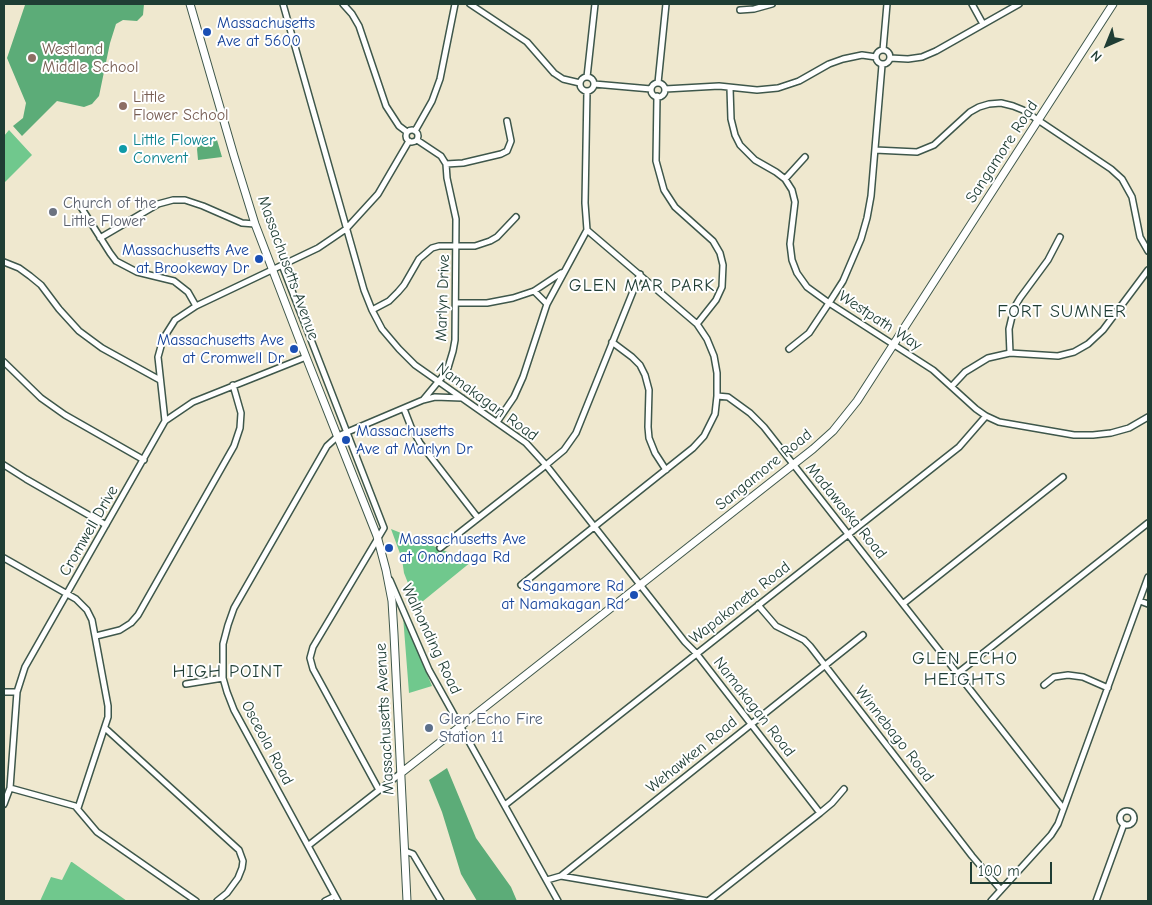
<!DOCTYPE html>
<html>
<head>
<meta charset="utf-8">
<style>
  body { margin:0 }
  #map { position:relative; width:1152px; height:905px; overflow:hidden; background:#efe8cf; font-family:"Comic Neue",sans-serif }
  canvas { display:block }
  .frame { position:absolute; inset:0; border:5px solid #1f3d34; pointer-events:none }
  .north { position:absolute; left:1082px; top:20px; width:50px; height:50px; -webkit-text-stroke:4px #fff; paint-order:stroke; rotate:224deg; font-size:14px; font-weight:700; line-height:20px; text-align:center; color:#1f3d34 }
  .north::after { content:''; display:block; margin:auto; width:18px; height:22px; background:#1f3d34; clip-path:polygon(50% 0,100% 100%,50% 72%,0 100%) }
  .scale { position:absolute; left:970px; top:862px; width:82px; height:22px; box-sizing:border-box; border:2px solid #1f3d34; border-top:0; padding-left:6px; font-size:15px; line-height:18px; white-space:nowrap; color:#1f3d34; -webkit-text-stroke:4px #fff; paint-order:stroke }
</style>
</head>
<body>
<div id="map">
<canvas width="1152" height="905"></canvas>
<div class="frame"></div>
<div class="north">N</div>
<div class="scale">100 m</div>
</div>
<script>
const ctx = document.querySelector('canvas').getContext('2d');
ctx.lineJoin = 'round';
function fillPath(path, color) { ctx.fillStyle = color; ctx.fill(path, 'evenodd'); }
const poly = rows => new Path2D(rows.map(r => 'M' + r).join(''));
function strokePath(path, color, width, dash) { ctx.strokeStyle = color; ctx.lineWidth = width; ctx.lineCap = dash ? 'butt' : 'round'; ctx.setLineDash(dash || []); ctx.stroke(path); }
function label(font, color, halo, rows, align = 'center') {
  ctx.font = font + ' "Comic Neue",sans-serif'; ctx.lineWidth = 4; ctx.setLineDash([]); ctx.textBaseline = 'middle'; ctx.strokeStyle = halo; ctx.fillStyle = color; for (const [text, x, y, turn = 0] of rows) {
    ctx.save(); ctx.translate(x, y); ctx.rotate((+turn || 0) * Math.PI / 180); ctx.textAlign = isNaN(turn) ? turn : align; if (halo) ctx.strokeText(text, 0, 0); ctx.fillText(text, 0, 0); ctx.restore();
  }
}
fillPath(poly([
  [9,130,32,155,4,183,4,136],
  [391,529,431,545,471,562,417,606,404,573,402,559],
  [403,616,432,686,409,693],
  [71,862,72,862,127,901,40,901,51,877,62,880]
]), '#70c88d');
fillPath(poly([
  [27,4,144,4,143,15,137,21,123,20,116,24,110,43,99,96,92,104,84,107,57,101,22,136,13,126,23,118,26,103,7,58,25,5],
  [202,135,217,140,222,157,198,160,197,149],
  [447,768,476,838,511,887,517,901,477,901,461,874,442,812,429,780]
]), '#5cac78');
const street = poly([
  [283,4,364,290,372,310,382,329,399,349,415,365,526,443,546,465,685,642,696,653,820,813],
  [343,4,352,14,359,26,386,106,399,126,407,132],
  [470,4,527,42,554,73,563,79,580,83],
  [972,4,983,24],
  [740,10,754,9,772,4],
  '876 57a7 7 0 1 1 14 0a7 7 0 1 1-14 0Z',
  [883,50,887,4],
  [890,58,908,59,922,57,936,51,1019,4],
  [587,77,595,4],
  '580 84a7 7 0 1 1 14 0a7 7 0 1 1-14 0Z',
  [658,83,666,4],
  '651 90a7 7 0 1 1 14 0a7 7 0 1 1-14 0Z',
  [594,84,651,89],
  [730,88,731,119,735,135,740,145,755,160,776,172,785,179,792,190,795,202,790,244,792,260,797,273,807,287,829,303,933,370,976,409,986,416,999,422,1074,435,1093,435,1111,433,1129,428,1148,417],
  [665,89,719,86,757,90,778,88,799,81,829,64,843,59,862,55,876,57],
  [657,96,656,161,664,190,675,207,713,241,720,253,723,265,722,287,716,300,697,324],
  '406 136a6 6 0 1 1 12 0a6 6 0 1 1-12 0Z',
  [415,131,432,101,440,79,455,4],
  [875,150,917,152,934,145,970,112,979,107,989,104,1001,103,1013,106,1023,110,1111,169,1122,179,1132,197,1140,237,1148,251],
  [446,164,463,163,501,154,507,151,511,141,507,121],
  [785,179,805,157],
  [79,204,110,253,116,261,137,272,174,281,188,292,196,306],
  [100,238,158,204,173,200,185,200,203,206,242,223,255,224],
  [4,262,19,268,30,276,41,285,59,309,79,331,102,348,160,380],
  [282,265,384,528,313,647,310,658,313,669,379,790],
  [534,291,547,304],
  [456,303,487,303,513,298,534,291,561,273],
  [372,310,389,301,398,292,404,285,419,259,432,248,439,246,475,246,490,241,497,237,516,217],
  [612,342,632,357,640,365,645,375,649,390,648,427,649,438,655,453,666,470],
  [789,349,809,333,829,303,843,281,861,239,867,218,871,196,882,65],
  [1010,353,1009,329,1014,308,1020,298,1048,260,1060,237],
  [4,362,41,398,65,415,144,460],
  [952,386,965,372,988,358,1010,353,1058,356,1074,352,1088,344,1103,330,1148,270],
  [717,396,728,397,750,413,764,427,1063,808],
  [423,400,435,397,462,398],
  [404,409,411,427,420,443,478,518],
  [165,421,158,357,163,339,175,320,196,306,318,248,346,229,378,194,409,141],
  [497,422,514,397,523,377,547,304,587,230,585,203,587,91],
  [4,465,26,479,106,525],
  [440,548,546,465,564,450,576,433,640,274],
  [4,558,76,599,87,610,92,620,108,706,108,717,78,808],
  [390,580,429,670,558,901],
  [521,585,693,448,704,436,715,414,717,396,717,373,714,356,707,339,697,324,587,230],
  [1140,601,1148,604],
  [904,603,1063,477],
  [758,605,776,626,804,640,810,646,972,856,1001,890],
  [96,636,120,630,131,623,138,615,234,446,240,428,241,413,233,385],
  [958,673,1148,523],
  [186,684,223,678],
  [1044,685,1054,677,1068,675,1083,677,1108,688],
  [4,692,17,692],
  [105,728,239,850,243,861,242,868,238,878,227,893,217,901],
  [10,788,75,806,97,832,196,901],
  [4,804,10,788,17,692,25,667,165,421,193,402,306,357],
  [505,805,959,447,986,416],
  '1120 818a7 7 0 1 1 14 0a7 7 0 1 1-14 0Z',
  [309,845,401,773],
  [405,851,413,854,441,901],
  [561,876,863,635],
  [547,880,561,876,708,901],
  [325,901,335,896],
  [338,901,234,710,227,692,223,678,223,644,228,625,234,608,327,446,338,436,423,400,447,371,453,351,455,340,456,219,447,178,446,164,441,156,417,140],
  [708,901,820,813,832,803,844,789],
  [991,901,1051,835,1058,824,1148,577],
  [1096,901,1124,824]
]);
const secondary = poly([
  [190,4,234,156,255,224,306,357,377,536,386,570,392,601,394,634,407,901],
  [401,773,813,449,833,431,857,401,1113,4]
]);
strokePath(street, '#3e574b', 8);
strokePath(secondary, '#3e574b', 9);
strokePath(street, '#fff', 5);
strokePath(secondary, '#fff', 7);
for (const [x, y, r, color] of [
  [207,32,5,"#1a4fb4"],
  [32,58,5,"#8d6e63"],
  [123,106,5,"#8d6e63"],
  [123,149,5,"#0f9aa8"],
  [53,212,5,"#6b7280"],
  [259,259,5,"#1a4fb4"],
  [294,349,5,"#1a4fb4"],
  [346,440,5,"#1a4fb4"],
  [389,548,5,"#1a4fb4"],
  [634,595,5,"#1a4fb4"],
  [429,728,5,"#5c6f8a"]
]) { const dot = new Path2D(); dot.arc(x, y, r, 0, 2 * Math.PI); ctx.fillStyle = color; ctx.fill(dot); strokePath(dot, '#fff', 2); }
label('16px', '#164399', '#fff', [
  ["Massachusetts",217,23],
  ["Ave at 5600",217,41],
  ["Massachusetts Ave",249,250,"right"],
  ["at Brookeway Dr",249,268,"right"],
  ["Massachusetts Ave",284,340,"right"],
  ["at Cromwell Dr",284,358,"right"],
  ["Massachusetts",356,431],
  ["Ave at Marlyn Dr",356,449],
  ["Massachusetts Ave",399,539],
  ["at Onondaga Rd",399,557],
  ["Sangamore Rd",624,586,"right"],
  ["at Namakagan Rd",624,604,"right"]
], 'left');
label('16px', '#785e54', '#fff', [
  ["Westland",42,49],
  ["Middle School",42,67],
  ["Little",133,97],
  ["Flower School",133,115]
], 'left');
label('16px', '#0d838f', '#fff', [
  ["Little Flower",133,140],
  ["Convent",133,158]
], 'left');
label('16px', '#1f3d34', '#fff', [
  ["Sangamore Road",1002,152,-57],
  ["Massachusetts Avenue",288,268,70],
  ["Marlyn Drive",443,298,-88],
  ["Westpath Way",880,321,33],
  ["Namakagan Road",487,402,36],
  ["Sangamore Road",764,470,-39],
  ["Madawaska Road",846,511,51],
  ["Cromwell Drive",89,531,-60],
  ["Wapakoneta Road",740,603,-38],
  ["Walhonding Road",431,639,65],
  ["Namakagan Road",754,707,52],
  ["Massachusetts Avenue",385,719,-93],
  ["Winnebago Road",894,734,52],
  ["Osceola Road",267,743,62],
  ["Wehawken Road",692,755,-39]
]);
label('16px', '#5b616d', '#fff', [
  ["Church of the",63,203],
  ["Little Flower",63,221]
], 'left');
label('16px', '#4e5e75', '#fff', [
  ["Glen Echo Fire",439,719],
  ["Station 11",439,737]
], 'left');
ctx.letterSpacing = '1px';
label('18px', '#1f3d34', '#fff', [
  ["GLEN MAR PARK",642,286],
  ["FORT SUMNER",1062,312],
  ["GLEN ECHO",965,659],
  ["HEIGHTS",965,680],
  ["HIGH POINT",228,672]
]);
ctx.letterSpacing = '0px';
</script>
</body>
</html>
